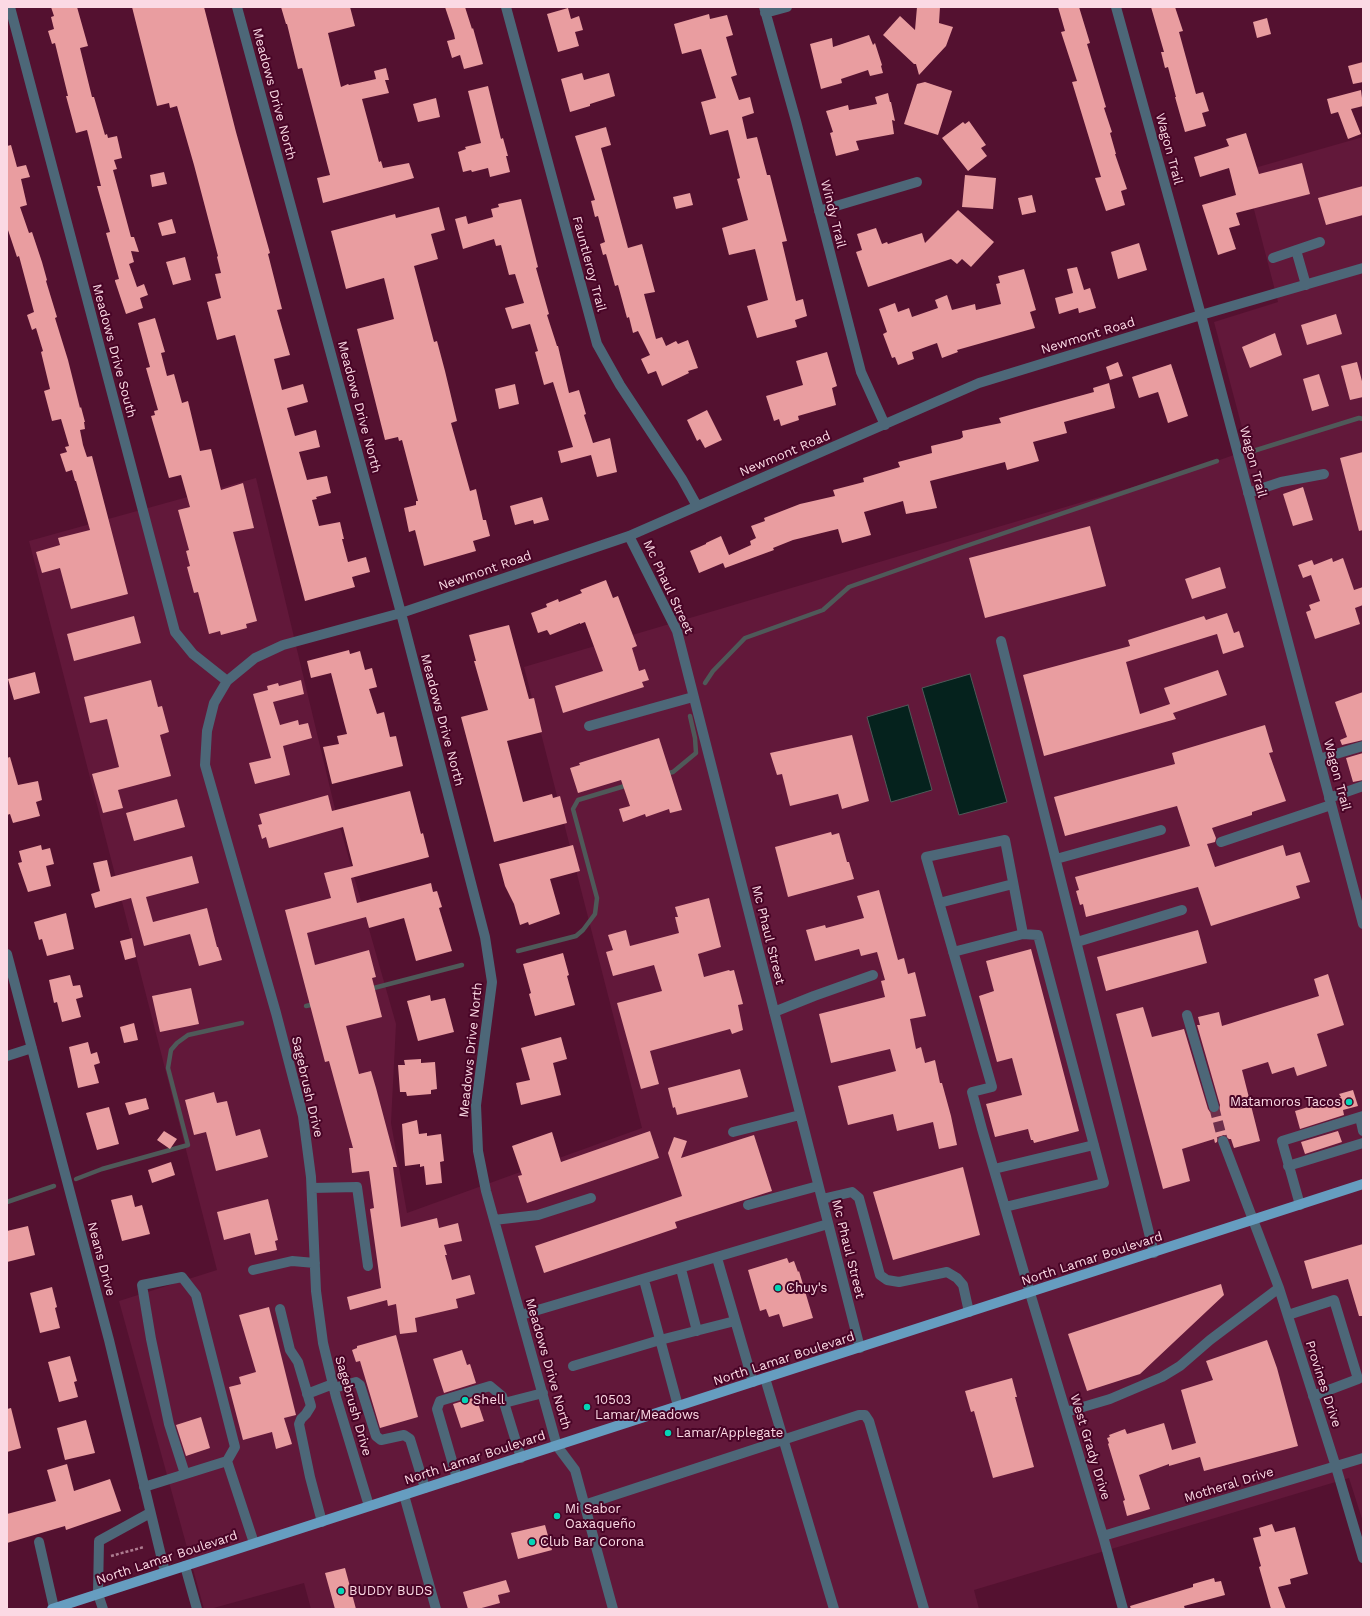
<!DOCTYPE html>
<html>
<head>
<meta charset="utf-8">
<style>
  body { margin:0 }
  #map { position:relative; width:1370px; height:1616px; overflow:hidden; background:#541130; font-family:"Work Sans",sans-serif }
  canvas { display:block }
  .frame { position:absolute; inset:0; border:8px solid #fbd9e4; pointer-events:none }
</style>
</head>
<body>
<div id="map">
<canvas width="1370" height="1616"></canvas>
<div class="frame"></div>
</div>
<script>
const ctx = document.querySelector('canvas').getContext('2d');
ctx.lineJoin = 'round';
function fillPath(path, color) { ctx.fillStyle = color; ctx.fill(path, 'evenodd'); }
const poly = rows => new Path2D(rows.map(r => 'M' + r).join(''));
function strokePath(path, color, width, dash) { ctx.strokeStyle = color; ctx.lineWidth = width; ctx.lineCap = dash ? 'butt' : 'round'; ctx.setLineDash(dash || []); ctx.stroke(path); }
function label(font, color, halo, rows, align = 'center') {
  ctx.font = font + ' "Work Sans",sans-serif'; ctx.lineWidth = 4; ctx.setLineDash([]); ctx.textBaseline = 'middle'; ctx.strokeStyle = halo; ctx.fillStyle = color; for (const [text, x, y, turn = 0] of rows) {
    ctx.save(); ctx.translate(x, y); ctx.rotate((+turn || 0) * Math.PI / 180); ctx.textAlign = isNaN(turn) ? turn : align; if (halo) ctx.strokeText(text, 0, 0); ctx.fillText(text, 0, 0); ctx.restore();
  }
}
fillPath(poly([
  [1363,137,1363,1522,1349,1478,974,1590,979,1609,311,1609,304,1583,210,1609,204,1609,119,1301,217,1270,29,541,256,478,336,813,396,1024,391,1123,407,1213,642,1128,524,667,1194,469,1248,450,1214,322,1278,302,1244,171]
]), '#62183a');
const water = poly([
  [970,674,1007,802,959,815,922,688,970,674],
  [908,705,932,790,891,802,867,717,908,705]
]);
fillPath(water, '#05221d');
strokePath(water, '#4f5959', 1);
strokePath(poly([
  [1250,452,1359,418,1363,419],
  [705,683,713,671,745,638,823,610,849,587,960,548,1217,461],
  [664,774,673,772,696,753,695,738,690,716],
  [518,951,576,936,583,930,595,914,597,898,573,809,578,800,628,785],
  [370,989,462,965],
  [306,1006,315,1004],
  [76,1179,102,1169,188,1145,168,1068,171,1050,177,1043,188,1035,242,1023],
  [7,1202,54,1186]
]), '#4f5959', 4.5);
fillPath(poly([
  [51,7,77,7,88,46,80,48,92,97,94,97,105,135,107,134,108,138,117,136,122,158,114,160,117,169,113,170,131,237,134,237,139,252,131,251,134,262,129,264,137,287,144,284,148,295,140,298,143,308,126,314,115,281,115,280,119,279,106,233,110,232,97,186,101,186,87,130,76,133,66,96,68,96,55,43,52,44,48,31,54,29,51,17,54,16],
  [132,7,204,7,236,132,270,253,268,254,282,309,277,310,290,355,274,359,282,390,303,384,308,402,287,408,295,436,316,430,320,447,299,452,307,480,327,476,331,493,316,497,317,499,312,500,319,526,340,522,344,539,342,539,348,562,366,557,370,572,352,577,355,587,305,601,235,335,217,340,207,302,221,298,215,274,221,273,217,257,218,256,194,165,177,106,170,108,169,103,157,106],
  [281,7,350,7,355,26,328,33,341,87,348,84,349,85,376,79,374,71,386,68,389,80,385,80,389,93,362,99,379,162,381,161,383,168,409,163,414,178,323,203,317,178,330,175,302,68,298,69,287,24,286,24],
  [445,7,465,7,472,29,473,28,483,64,464,69,460,55,452,58,447,41,455,39,454,34],
  [917,7,940,7,939,23,953,27,946,46,919,75,916,64,914,64,883,35,900,16,915,30],
  [1058,7,1079,7,1090,43,1087,44,1106,107,1104,108,1112,132,1110,133,1116,154,1115,154,1127,189,1121,191,1125,205,1106,211,1095,178,1101,177,1072,82,1077,81,1061,32,1065,31],
  [1151,7,1175,7,1183,31,1179,32,1196,94,1203,92,1209,111,1202,113,1206,126,1185,132,1175,97,1176,97,1168,67,1165,68,1161,52,1164,52],
  [568,8,571,19,579,16,583,30,575,32,579,46,558,52,547,14],
  [709,14,710,19,727,15,733,35,726,37,737,75,731,77,739,100,750,97,754,113,742,117,747,139,757,137,767,175,770,175,787,241,782,242,796,301,803,299,807,316,795,320,797,327,757,338,747,306,768,300,755,249,729,255,722,228,748,220,737,179,740,178,728,130,710,135,701,102,716,98,701,49,682,54,674,24],
  [1267,18,1271,34,1257,38,1253,22],
  [869,35,873,45,875,43,882,65,881,66,883,73,870,76,868,70,841,79,842,83,821,89,810,44,832,38,833,47],
  [1363,62,1363,82,1353,84,1348,66],
  [582,73,584,80,609,73,615,96,590,104,590,106,570,112,561,79],
  [925,82,952,91,938,135,904,124,917,84],
  [488,86,501,139,503,138,508,156,506,156,510,172,490,177,488,168,472,172,471,170,463,172,458,152,466,149,465,147,481,143,468,91],
  [1361,90,1363,106,1351,109,1361,134,1348,139,1338,112,1331,114,1327,99],
  [888,93,890,102,891,102,895,121,892,120,894,134,856,141,859,150,836,156,830,133,833,132,826,111,848,105,849,110,877,104,875,97],
  [436,98,440,117,418,122,413,104],
  [969,121,986,145,981,148,987,156,968,171,942,138,963,122,965,124],
  [606,127,611,145,601,148,628,248,642,244,655,292,644,294,656,339,662,337,666,346,676,341,678,344,688,340,698,368,688,371,689,373,662,386,656,371,648,374,641,359,650,355,638,331,633,333,629,317,627,318,618,285,615,286,606,254,603,255,600,244,605,242,598,216,595,217,591,201,595,200,575,136],
  [1246,133,1259,174,1302,163,1310,194,1236,213,1240,225,1229,228,1236,249,1218,255,1202,205,1236,195,1229,168,1200,177,1194,157,1229,146,1226,139],
  [11,145,17,167,26,165,30,177,21,179,27,205,20,207,29,233,32,232,42,262,47,280,46,281,57,317,55,318,68,360,80,408,81,407,85,422,84,422,85,429,80,430,83,445,87,457,92,456,128,594,71,609,60,568,42,573,36,552,60,545,58,538,90,530,76,481,75,481,72,470,66,472,60,454,67,452,65,447,69,446,61,419,52,421,44,391,50,389,41,352,43,351,36,328,32,330,27,315,34,312,19,256,17,257,7,227,7,146],
  [164,172,167,184,152,187,150,175],
  [965,175,996,178,993,209,962,207],
  [1363,186,1363,215,1326,225,1318,198],
  [690,193,693,205,676,209,673,197],
  [1032,195,1036,212,1022,215,1018,198],
  [521,199,538,267,536,268,549,314,547,315,557,346,558,346,569,393,579,390,586,414,584,415,593,443,610,438,617,472,597,477,591,455,561,463,558,451,573,447,553,382,544,385,535,352,538,351,530,324,512,329,505,308,524,303,515,274,509,275,501,245,496,246,494,239,463,249,455,219,466,216,468,224,493,217,491,209,499,207,498,204],
  [439,207,445,230,431,234,438,259,414,266,434,342,437,341,445,371,457,421,451,423,470,491,476,489,483,520,486,520,490,536,473,541,476,551,424,566,415,530,409,532,404,508,416,505,416,501,418,501,402,440,399,441,398,437,385,440,357,329,394,319,384,278,346,289,331,231,395,214,396,218],
  [958,210,994,242,971,267,962,259,957,264,951,259,868,287,856,252,862,250,857,234,876,228,882,244,887,242,888,244,922,233,925,243],
  [172,219,176,233,162,236,158,223],
  [1139,243,1147,270,1118,279,1111,252],
  [185,257,191,280,173,285,166,262],
  [1077,267,1084,290,1090,288,1096,308,1079,313,1078,308,1059,314,1055,298,1073,293,1067,269],
  [1024,269,1036,310,1030,312,1035,328,957,350,958,352,942,358,937,343,912,352,914,359,898,365,895,357,892,358,883,334,887,332,879,309,895,303,898,312,909,308,912,317,938,308,935,300,947,295,952,310,975,304,976,310,1001,304,996,284,1000,283,998,276],
  [1336,314,1342,334,1307,345,1301,325],
  [155,318,165,352,161,353,167,376,174,374,182,403,188,401,200,451,211,449,221,490,243,483,254,528,233,532,257,621,246,624,247,628,221,635,220,631,209,634,198,592,194,593,187,567,190,566,186,551,189,550,178,510,190,507,181,475,169,478,151,416,155,415,154,411,158,410,146,368,150,367,138,323],
  [1275,333,1282,355,1250,368,1242,347],
  [827,352,837,386,832,388,836,405,798,416,799,420,781,426,779,419,774,421,766,396,803,385,796,361],
  [1118,362,1123,376,1110,380,1106,367],
  [1357,362,1363,385,1363,397,1350,400,1341,366],
  [1171,364,1188,416,1168,423,1158,392,1139,398,1132,377],
  [1319,374,1329,406,1312,411,1303,379],
  [1109,383,1115,408,1064,422,1067,433,1033,442,1039,461,1007,470,1005,462,930,481,937,508,906,514,903,501,864,512,871,535,842,543,838,529,793,540,773,548,774,550,725,568,723,563,699,573,690,551,706,544,706,543,721,536,729,555,751,545,750,541,756,538,751,526,765,521,764,518,800,504,835,496,833,490,864,482,863,478,900,467,898,462,932,453,931,446,960,439,963,437,962,431,1001,423,999,418,1094,392,1093,388],
  [515,384,519,404,499,409,495,389],
  [707,410,722,440,705,448,700,439,697,441,687,420],
  [1363,452,1363,530,1359,531,1340,458],
  [1303,487,1313,520,1293,526,1283,494],
  [542,497,549,520,534,524,533,520,515,525,510,506],
  [1090,526,1106,586,985,618,969,558],
  [1332,558,1333,562,1343,558,1354,590,1363,587,1363,605,1355,608,1360,624,1315,639,1306,612,1311,610,1309,605,1320,601,1311,575,1303,578,1298,565,1312,560,1314,565],
  [1220,567,1226,588,1192,599,1185,579],
  [606,580,613,598,618,596,637,646,632,648,639,671,645,669,649,680,642,682,644,687,563,713,555,686,603,671,585,622,580,624,580,623,550,635,547,630,538,633,531,613,547,607,546,604,558,599,559,602,582,593,580,590],
  [1227,613,1234,633,1239,631,1244,647,1223,654,1217,634,1126,662,1140,714,1170,704,1164,688,1218,670,1227,695,1173,713,1176,719,1044,756,1023,675,1130,646,1128,640,1204,616,1206,620],
  [134,616,141,643,74,661,67,634],
  [509,625,529,699,534,698,542,732,507,741,523,802,552,794,553,798,560,796,567,823,494,842,461,717,488,710,474,661,476,661,469,635],
  [349,650,350,654,360,651,365,670,372,668,377,687,369,689,377,714,384,712,390,737,396,736,403,766,332,784,323,747,339,744,337,736,347,734,331,673,311,678,307,661],
  [35,672,40,693,14,700,8,679],
  [151,680,158,707,162,706,169,732,160,735,171,776,118,790,123,808,103,813,92,774,119,767,107,719,90,723,84,697],
  [301,680,304,694,273,702,280,725,298,720,299,725,308,723,312,738,283,746,290,775,255,784,249,763,271,758,253,694,268,690,267,686,278,683,279,686],
  [1363,692,1363,740,1342,745,1340,740,1347,737,1335,702],
  [1265,725,1273,752,1269,753,1286,801,1252,812,1252,815,1212,828,1216,838,1215,842,1207,844,1215,867,1283,845,1286,856,1300,852,1310,882,1296,886,1300,898,1211,926,1198,887,1086,917,1083,904,1080,905,1076,891,1079,890,1075,877,1190,846,1177,806,1065,836,1054,797,1175,764,1172,753],
  [852,735,869,801,842,809,838,794,790,806,782,774,777,775,770,753],
  [659,738,682,810,670,813,669,809,646,817,645,814,623,822,619,809,630,806,621,780,578,793,570,768,580,765,579,763],
  [1363,753,1363,780,1353,782,1346,758],
  [10,757,18,785,38,781,42,800,36,802,40,816,13,823,10,814,7,815,7,758],
  [410,791,421,834,423,833,429,857,351,878,357,903,431,883,433,892,437,891,442,907,439,908,452,951,416,961,404,918,369,928,366,917,307,933,315,965,369,950,376,977,372,978,382,1017,346,1026,359,1074,371,1071,376,1088,397,1167,393,1167,401,1227,437,1218,439,1228,458,1223,462,1241,444,1245,447,1255,445,1255,452,1280,470,1275,475,1294,456,1299,458,1308,415,1318,417,1332,400,1334,396,1304,388,1306,387,1300,350,1310,347,1297,381,1288,370,1209,374,1208,369,1171,352,1173,349,1148,353,1148,329,1061,325,1062,285,910,331,898,324,873,353,866,343,827,269,848,266,837,262,839,258,825,262,824,259,814,328,795,332,811],
  [177,799,185,827,134,841,126,813],
  [831,832,832,835,839,833,847,862,849,862,854,879,788,897,775,847],
  [41,845,42,850,50,848,54,864,46,866,51,886,28,892,18,863,22,862,19,851],
  [573,845,580,871,550,879,560,914,529,925,528,922,520,925,514,904,505,886,499,864],
  [192,856,199,883,146,897,153,922,207,908,217,947,218,947,222,960,199,966,190,934,144,946,131,898,95,908,91,894,100,891,93,863,107,860,111,877],
  [879,890,898,960,904,958,908,974,915,972,926,1016,910,1019,916,1049,921,1047,925,1063,935,1060,940,1083,942,1083,951,1116,957,1145,939,1149,933,1122,897,1131,893,1114,848,1125,838,1086,896,1071,890,1049,831,1063,819,1014,885,997,881,981,885,980,877,952,861,956,859,949,815,961,806,930,825,925,826,928,864,918,857,896],
  [709,898,721,947,698,954,704,977,729,970,730,971,734,970,743,1004,738,1005,743,1030,732,1034,730,1029,650,1051,659,1084,641,1089,617,1003,662,991,654,965,613,976,606,952,613,950,608,935,626,930,630,946,679,933,675,917,678,917,675,907],
  [66,913,74,949,47,956,42,939,39,940,34,922],
  [1198,930,1207,963,1106,991,1097,957],
  [132,938,136,957,125,960,120,941],
  [1031,949,1079,1131,1034,1143,1033,1140,1031,1140,1028,1129,995,1137,986,1104,1022,1095,1012,1058,997,1062,979,996,994,991,986,961],
  [563,953,569,975,567,976,575,1005,535,1016,529,994,531,993,523,964],
  [1328,974,1344,1025,1317,1034,1327,1066,1297,1076,1294,1067,1272,1074,1268,1062,1242,1070,1260,1141,1234,1148,1231,1139,1229,1139,1224,1135,1218,1137,1217,1142,1215,1143,1214,1139,1182,1149,1190,1181,1163,1189,1116,1014,1143,1007,1152,1037,1184,1029,1208,1109,1210,1112,1215,1113,1219,1111,1220,1105,1197,1025,1200,1025,1198,1017,1219,1012,1222,1026,1319,996,1314,979],
  [70,975,73,986,80,985,83,997,76,999,81,1017,62,1022,57,1002,54,1003,49,980],
  [191,988,199,1024,160,1032,152,996],
  [430,995,431,1001,445,998,454,1032,418,1041,407,1001],
  [134,1023,138,1040,124,1043,120,1027],
  [561,1037,567,1059,553,1063,561,1095,521,1105,516,1083,530,1080,521,1048],
  [88,1042,91,1054,97,1052,100,1063,94,1065,99,1083,78,1088,69,1047],
  [421,1059,421,1063,435,1062,437,1089,431,1090,431,1094,407,1096,406,1092,400,1092,398,1065,405,1065,404,1060],
  [740,1069,748,1097,677,1115,675,1107,673,1108,668,1088],
  [1353,1090,1358,1106,1343,1110,1344,1115,1300,1129,1295,1111,1341,1097,1339,1094],
  [214,1092,217,1103,227,1101,236,1136,260,1129,268,1157,216,1171,206,1132,194,1135,185,1100],
  [146,1098,149,1109,129,1115,125,1103],
  [109,1107,119,1144,97,1150,86,1113],
  [417,1120,419,1134,427,1133,427,1136,441,1134,444,1161,440,1162,442,1183,426,1185,424,1166,420,1167,420,1164,405,1166,402,1124],
  [164,1131,177,1139,170,1149,157,1140],
  [650,1131,659,1158,527,1203,518,1176,522,1175,512,1146,552,1132,561,1162],
  [1338,1131,1342,1142,1305,1154,1301,1142],
  [754,1135,772,1191,675,1222,677,1228,544,1273,535,1246,682,1196,668,1153,674,1137,687,1141,681,1158],
  [171,1162,175,1175,152,1183,148,1170],
  [963,1167,980,1235,893,1260,873,1192],
  [132,1195,135,1207,142,1205,150,1234,122,1241,111,1200],
  [268,1199,278,1240,275,1241,277,1250,255,1255,250,1233,224,1240,217,1212],
  [28,1226,35,1255,7,1262,7,1231],
  [1363,1244,1363,1316,1359,1316,1348,1279,1312,1289,1304,1261],
  [787,1258,789,1263,794,1261,798,1272,799,1271,813,1318,783,1327,779,1314,769,1317,766,1309,760,1311,748,1270],
  [1221,1284,1224,1295,1140,1374,1087,1391,1068,1334],
  [52,1287,57,1307,55,1308,60,1328,40,1333,30,1293],
  [269,1307,296,1415,284,1418,292,1444,276,1449,272,1432,243,1440,229,1387,241,1384,239,1377,256,1372,239,1315],
  [396,1335,418,1417,380,1428,360,1361,356,1362,352,1350,357,1348,357,1346],
  [1267,1340,1277,1368,1298,1446,1204,1471,1200,1457,1169,1466,1169,1464,1139,1475,1150,1509,1127,1516,1123,1501,1125,1500,1108,1444,1109,1443,1107,1438,1110,1437,1109,1435,1125,1429,1127,1434,1164,1423,1172,1450,1196,1443,1181,1390,1213,1380,1206,1361],
  [462,1350,467,1365,470,1364,476,1383,444,1393,433,1359],
  [70,1356,77,1381,74,1382,78,1397,59,1402,48,1362],
  [1012,1378,1017,1397,1015,1397,1034,1467,993,1478,974,1411,971,1412,965,1391],
  [476,1397,484,1421,461,1428,453,1404],
  [11,1408,21,1448,7,1452,7,1409],
  [201,1417,210,1448,186,1456,176,1425],
  [86,1420,95,1453,65,1460,57,1428],
  [67,1464,74,1491,110,1479,121,1511,66,1530,65,1526,7,1543,7,1514,56,1501,47,1470],
  [1272,1524,1275,1532,1295,1527,1308,1574,1290,1579,1291,1584,1278,1587,1286,1609,1271,1609,1259,1567,1261,1566,1253,1538,1261,1536,1259,1528],
  [545,1525,552,1550,518,1559,511,1533],
  [345,1568,356,1609,335,1609,325,1573],
  [1214,1578,1215,1582,1221,1581,1225,1595,1184,1606,1185,1609,1131,1609,1130,1606,1193,1587,1193,1584],
  [506,1580,510,1592,498,1595,500,1603,478,1609,468,1609,463,1592]
]), '#e99da0');
strokePath(poly([
  [1214,1107,1223,1141]
]), '#6d2f4b', 10, [10, 5]);
strokePath(poly([
  [111,1556,144,1547]
]), '#ad7c90', 2.5, [3, 2]);
strokePath(poly([
  [10,7,175,632,193,654,227,681],
  [237,7,401,613,485,937,492,982,476,1105,478,1151,486,1191,557,1446,575,1470,613,1609],
  [506,7,597,344,620,385,682,479,697,506],
  [764,7,796,121,861,372,885,425],
  [1116,7,1201,315,1363,924],
  [765,13,787,7],
  [819,211,917,182],
  [1296,250,1306,285],
  [1273,258,1320,242],
  [1248,493,1281,482,1324,474],
  [629,536,677,631,860,1348],
  [1001,641,1154,1253],
  [589,726,693,697],
  [1319,759,1363,746],
  [1329,798,1363,786],
  [1221,842,1331,805],
  [1056,859,1161,830],
  [939,903,1013,884],
  [1077,942,1182,910],
  [953,952,1023,934],
  [7,954,109,1340,165,1572],
  [774,1012,814,996,873,975],
  [1187,1015,1214,1107],
  [7,1056,32,1048],
  [1360,1117,1363,1131],
  [733,1132,800,1115],
  [1223,1141,1279,1288,1336,1467,1363,1558],
  [1288,1166,1363,1143],
  [994,1169,1094,1145],
  [312,1188,357,1187,368,1266],
  [822,1199,852,1192,859,1198,880,1275,887,1280,899,1282,947,1272,957,1278,963,1285,969,1312],
  [748,1205,818,1186],
  [1300,1205,1282,1141,1363,1116],
  [1005,1207,1104,1183,1038,935,1023,934,1005,840,926,857,992,1087,972,1092,982,1129,1030,1293,1103,1536,1123,1609],
  [494,1220,538,1215,591,1198],
  [717,1258,753,1382],
  [681,1269,697,1331],
  [253,1270,292,1261,315,1263],
  [644,1280,678,1406],
  [280,1309,290,1350,298,1362,311,1406,306,1414,301,1419,299,1424,310,1477,322,1522],
  [521,1315,828,1224],
  [1288,1315,1334,1300,1358,1379,1313,1396],
  [573,1366,660,1340,735,1321],
  [765,1378,834,1609],
  [334,1388,356,1382,360,1385,376,1436,381,1440,404,1435,410,1439,425,1488],
  [307,1394,333,1384],
  [504,1403,543,1393],
  [1066,1412,1110,1399,1162,1377,1180,1366,1210,1340,1279,1288],
  [185,1474,169,1424,151,1339,142,1285,182,1277,196,1295,235,1447,227,1461],
  [457,1478,437,1409,440,1401,490,1386,502,1396,521,1458],
  [144,1487,227,1461,254,1543],
  [404,1495,436,1609],
  [584,1505,859,1415,865,1415,869,1421,924,1609],
  [369,1506,336,1397,323,1343,316,1291,311,1177,303,1116,276,1013,205,765,207,731,214,703,227,681,255,658,283,645,401,613,629,536,979,383,1201,315,1363,268],
  [1103,1536,1363,1458],
  [39,1542,54,1608],
  [185,1566,197,1609],
  [103,1609,98,1594,99,1541,150,1513]
]), '#4d6778', 10);
strokePath(poly([
  [52,1609,1363,1184]
]), '#669dc0', 10);
for (const [x, y, r, color] of [
  [1349,1102,4,"#03d5b6"],
  [778,1288,4,"#03d5b6"],
  [465,1400,4,"#03d5b6"],
  [587,1407,4,"#03d5b6"],
  [668,1433,4,"#03d5b6"],
  [557,1516,4,"#03d5b6"],
  [532,1542,4,"#03d5b6"],
  [341,1591,4,"#03d5b6"]
]) { const dot = new Path2D(); dot.arc(x, y, r, 0, 2 * Math.PI); ctx.fillStyle = color; ctx.fill(dot); strokePath(dot, '#480426', 1.5); }
label('13px', '#fbd9e4', '#480426', [
  ["Meadows Drive North",274,94,75],
  ["Wagon Trail",1169,149,75],
  ["Windy Trail",833,214,76],
  ["Fauntleroy Trail",589,264,75],
  ["Newmont Road",1088,336,-17],
  ["Meadows Drive South",114,351,75],
  ["Meadows Drive North",359,407,75],
  ["Newmont Road",785,454,-23],
  ["Wagon Trail",1253,462,75],
  ["Newmont Road",485,571,-19],
  ["Mc Phaul Street",668,587,65],
  ["Meadows Drive North",442,720,75],
  ["Wagon Trail",1337,775,75],
  ["Mc Phaul Street",768,935,76],
  ["Meadows Drive North",471,1050,-84],
  ["Sagebrush Drive",307,1087,77],
  ["Mc Phaul Street",848,1249,76],
  ["Neans Drive",101,1259,75],
  ["North Lamar Boulevard",1092,1259,-18],
  ["North Lamar Boulevard",784,1359,-18],
  ["Meadows Drive North",548,1364,74],
  ["Provines Drive",1323,1384,72],
  ["Sagebrush Drive",353,1406,74],
  ["West Grady Drive",1090,1447,73],
  ["North Lamar Boulevard",475,1458,-18],
  ["Motheral Drive",1229,1485,-17],
  ["North Lamar Boulevard",167,1558,-18]
]);
label('13px', '#fbd9e4', '#480426', [
  ["Matamoros Tacos",1341,1102,"right"],
  ["Chuy's",786,1288],
  ["Shell",473,1400],
  ["10503",595,1400],
  ["Lamar/Meadows",595,1415],
  ["Lamar/Applegate",676,1433],
  ["Mi Sabor",565,1509],
  ["Oaxaqueño",565,1524],
  ["Club Bar Corona",540,1542],
  ["BUDDY BUDS",349,1591]
], 'left');
</script>
</body>
</html>
